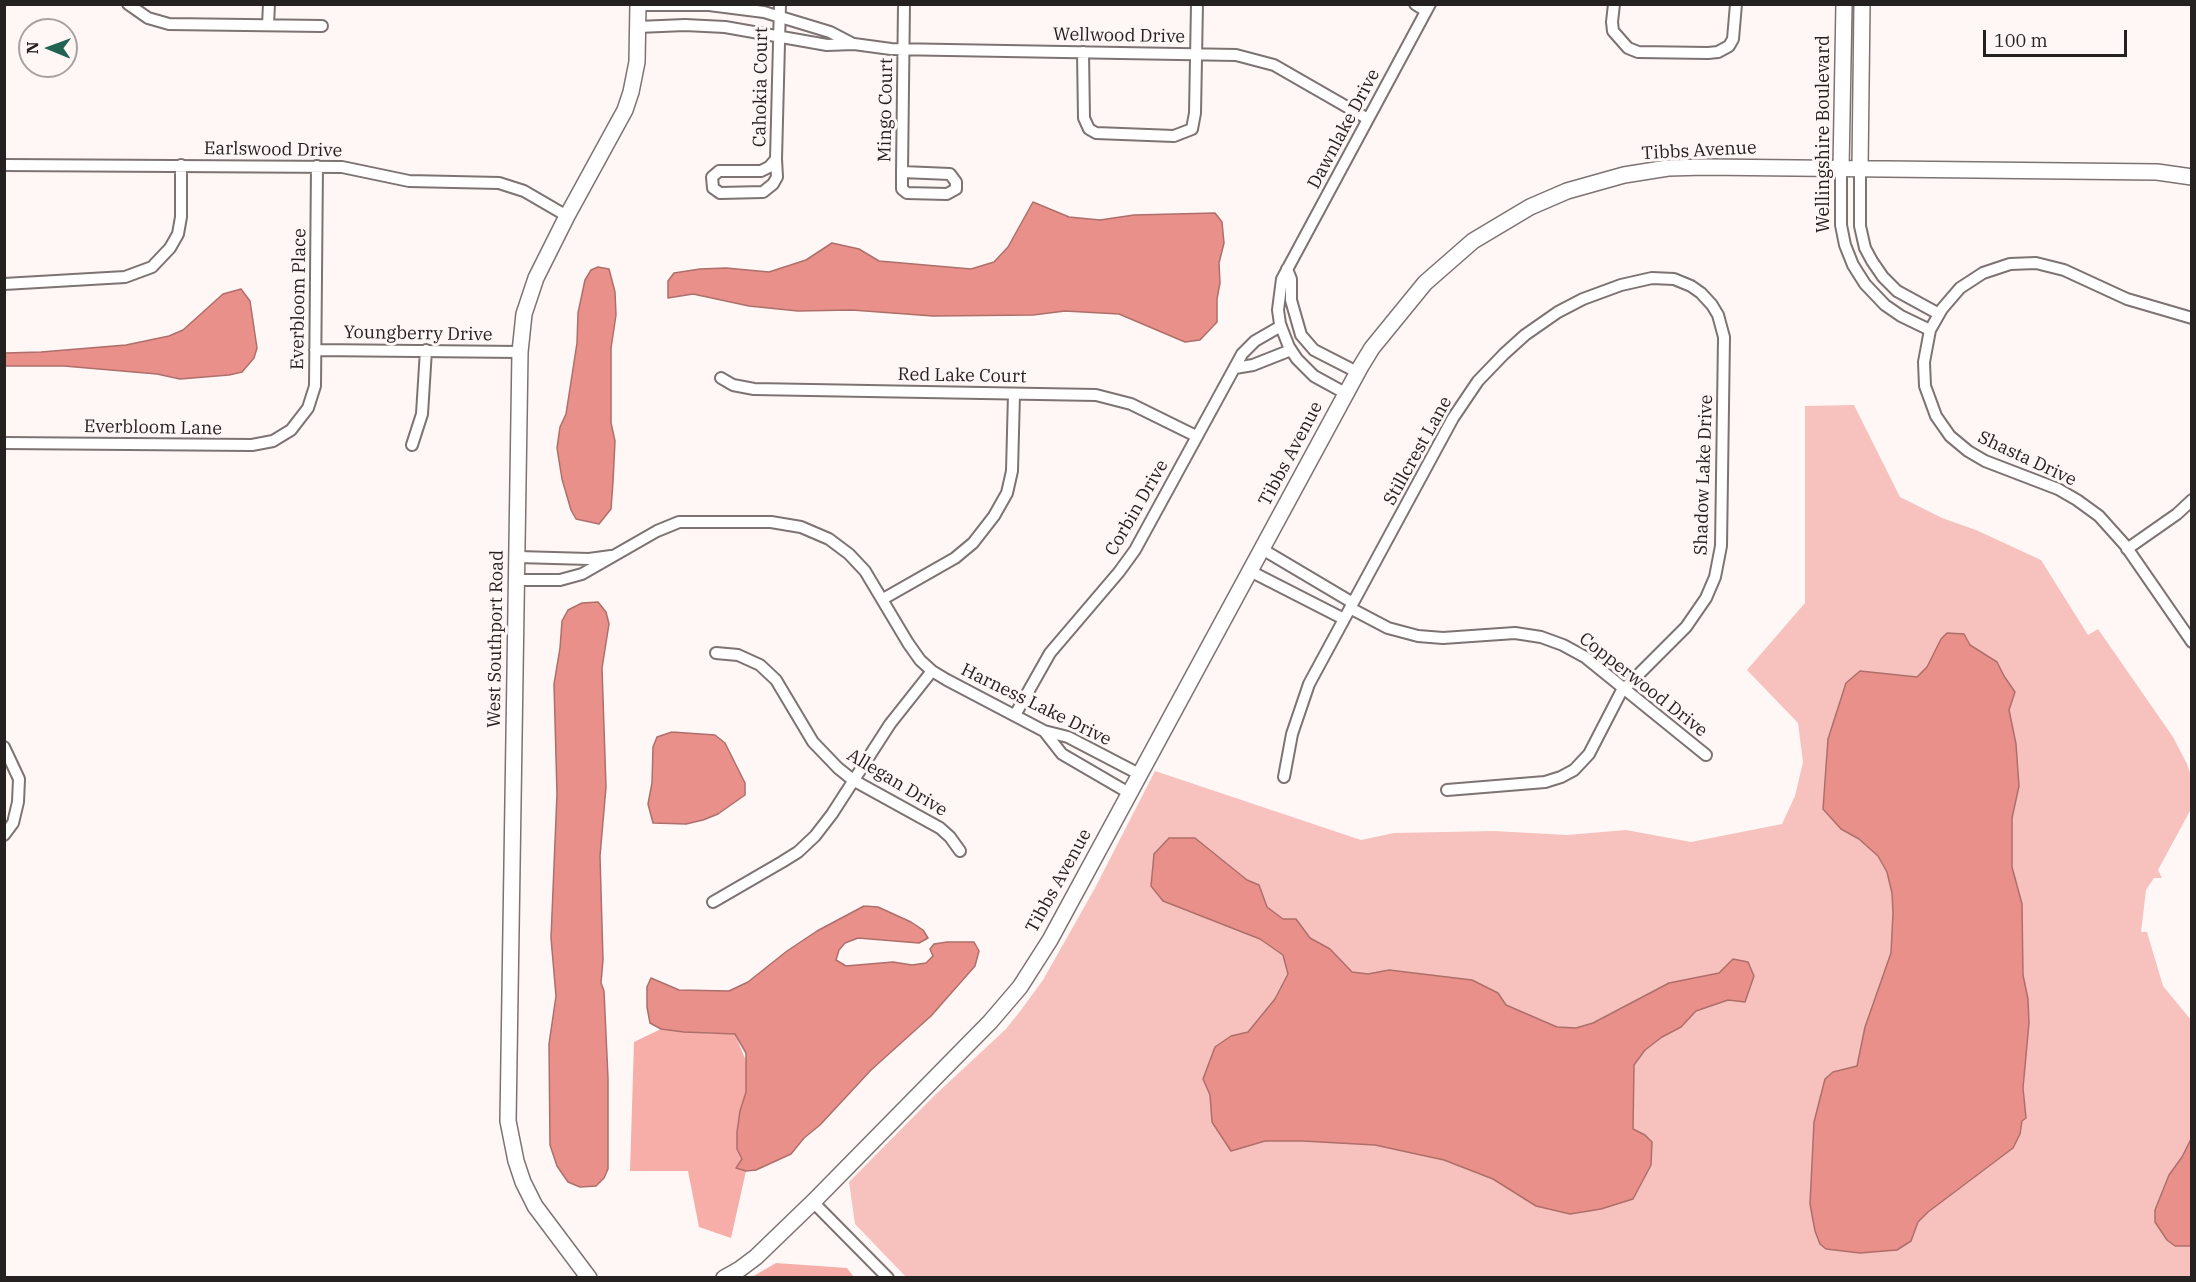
<!DOCTYPE html>
<html>
<head>
<meta charset="utf-8">
<style>
  body { margin:0 }
  #map { position:relative; width:2196px; height:1282px; overflow:hidden; background:#fef7f6; font-family:"IBM Plex Serif",serif }
  canvas { display:block }
  .frame { position:absolute; inset:0; border:6px solid #252120; pointer-events:none }
  .north { position:absolute; left:18px; top:18px; width:60px; height:60px; box-sizing:border-box; background:#fef7f6; border:2px solid #a7a1a0; border-radius:50%; rotate:271deg; font-size:16px; font-weight:700; line-height:24px; text-align:center; color:#252120 }
  .north::after { content:''; display:block; margin:auto; width:21px; height:27px; background:#206353; clip-path:polygon(50% 0,100% 100%,50% 72%,0 100%) }
  .scale { position:absolute; left:1983px; top:30px; width:144px; height:27px; box-sizing:border-box; border:3px solid #252120; border-top:0; padding-left:8px; font-size:18px; line-height:21px; white-space:nowrap; color:#252120; -webkit-text-stroke:4px #fef7f6; paint-order:stroke }
</style>
</head>
<body>
<div id="map">
<canvas width="2196" height="1282"></canvas>
<div class="frame"></div>
<div class="north">N</div>
<div class="scale">100 m</div>
</div>
<script>
const ctx = document.querySelector('canvas').getContext('2d');
ctx.lineJoin = 'round';
function fillPath(path, color) { ctx.fillStyle = color; ctx.fill(path, 'evenodd'); }
const poly = rows => new Path2D(rows.map(r => 'M' + r).join(''));
function strokePath(path, color, width, dash) { ctx.strokeStyle = color; ctx.lineWidth = width; ctx.lineCap = dash ? 'butt' : 'round'; ctx.setLineDash(dash || []); ctx.stroke(path); }
function label(font, color, halo, rows, align = 'center') {
  ctx.font = font + ' "IBM Plex Serif",serif'; ctx.lineWidth = 6; ctx.setLineDash([]); ctx.textBaseline = 'middle'; ctx.strokeStyle = halo; ctx.fillStyle = color; for (const [text, x, y, turn = 0] of rows) {
    ctx.save(); ctx.translate(x, y); ctx.rotate((+turn || 0) * Math.PI / 180); ctx.textAlign = isNaN(turn) ? turn : align; if (halo) ctx.strokeText(text, 0, 0); ctx.fillText(text, 0, 0); ctx.restore();
  }
}
fillPath(poly([
  [1854,405,1900,497,1942,518,1976,530,2041,560,2088,635,2098,629,2173,737,2187,764,2191,776,2191,809,2158,870,2162,878,2154,878,2146,890,2141,932,2147,932,2163,986,2191,1020,2191,1277,906,1277,855,1224,849,1182,935,1095,1006,1029,1021,1010,1043,980,1095,888,1155,771,1361,840,1394,833,1494,831,1567,835,1626,830,1691,842,1782,824,1795,796,1803,762,1798,723,1747,670,1805,603,1805,406]
]), '#f7c2be');
fillPath(poly([
  [661,1029,712,1034,735,1034,746,1061,746,1092,740,1111,737,1149,742,1159,736,1168,746,1171,731,1238,699,1227,688,1171,630,1171,634,1042],
  [776,1263,847,1268,854,1277,752,1277]
]), '#f7aea8');
const water = poly([
  [1033,202,1069,217,1100,220,1134,215,1215,213,1222,222,1224,243,1219,263,1220,283,1217,299,1217,322,1200,340,1185,342,1119,314,1065,311,1033,315,933,316,852,310,798,311,749,306,693,294,668,298,668,281,674,273,700,269,726,268,769,272,806,260,832,243,859,249,879,261,971,269,994,262,1008,247,1033,202],
  [598,267,609,269,615,292,616,315,611,348,611,423,615,441,613,482,611,509,599,524,576,519,571,510,562,479,557,448,560,427,566,414,577,343,578,313,585,280,591,270,598,267],
  [241,289,250,301,257,348,254,358,242,372,229,375,180,379,157,374,64,366,5,366,5,353,41,352,126,345,169,336,183,330,223,294,241,289],
  [598,602,606,612,609,624,602,668,606,787,600,856,603,960,601,983,604,991,608,1078,608,1169,604,1178,596,1186,580,1187,568,1182,557,1166,550,1145,549,1044,556,996,551,938,557,794,554,684,560,648,562,621,568,610,582,603,598,602],
  [1947,633,1964,634,1970,645,1997,662,2004,676,2015,692,2009,710,2016,744,2019,786,2012,818,2012,867,2022,904,2023,975,2028,999,2029,1023,2023,1088,2026,1118,2022,1121,2020,1134,2013,1148,1928,1212,1918,1222,1911,1241,1897,1250,1860,1253,1826,1249,1820,1244,1815,1231,1810,1204,1814,1122,1825,1079,1833,1072,1857,1066,1865,1027,1891,953,1893,913,1892,893,1887,872,1878,856,1859,839,1841,829,1823,809,1828,739,1846,683,1860,671,1917,677,1927,667,1941,639,1947,633],
  [672,732,715,735,725,743,745,783,745,795,718,814,703,820,686,824,653,823,648,804,652,783,653,747,657,737,672,732],
  [1169,838,1195,838,1247,880,1259,885,1267,907,1283,919,1296,919,1310,938,1330,949,1352,972,1368,974,1389,970,1472,980,1498,993,1506,1005,1557,1027,1576,1028,1593,1023,1669,983,1719,973,1733,959,1748,962,1754,976,1745,1002,1728,1000,1696,1011,1681,1027,1662,1037,1645,1050,1634,1065,1633,1129,1645,1135,1652,1142,1651,1165,1633,1199,1601,1209,1570,1214,1536,1206,1493,1179,1444,1160,1375,1145,1303,1141,1265,1141,1231,1151,1212,1122,1210,1095,1203,1079,1215,1047,1231,1036,1248,1032,1275,999,1288,974,1283,955,1260,939,1163,901,1151,886,1154,854,1169,838],
  [864,906,878,907,911,922,923,930,928,938,919,943,858,938,845,943,839,950,836,960,846,966,893,962,912,965,926,963,933,956,930,949,934,944,947,942,974,942,979,951,975,966,931,1016,871,1070,820,1125,804,1138,791,1154,756,1170,746,1171,736,1168,742,1159,737,1149,737,1132,740,1111,746,1092,746,1053,735,1034,684,1032,661,1029,650,1023,647,1007,647,987,651,978,679,990,729,991,748,982,787,951,817,931,864,906],
  [2191,1139,2191,1246,2175,1246,2167,1240,2155,1222,2155,1210,2169,1175,2182,1157,2191,1139]
]);
fillPath(water, '#e9908a');
strokePath(water, '#ae6f6a', 1.5);
const street = poly([
  [128,4,148,18,169,24,322,26],
  [1415,4,1426,11],
  [1614,4,1612,22,1613,31,1628,48,1638,52,1708,53,1718,52,1729,46,1733,39,1736,4],
  [638,5,709,5,764,12,830,32,853,44],
  [268,25,269,4],
  [638,27,685,25,725,27,827,45,854,44,891,49,1236,55,1274,65,1368,119],
  [1083,52,1084,118,1089,129,1096,133,1174,136,1192,129,1195,113,1197,4],
  [776,159,777,177,773,184,763,192,720,193,713,188,712,177,719,171,761,171,769,167,776,159],
  [776,159,780,4],
  [4,165,342,167,409,181,499,183,524,191,567,216],
  [1841,168,1841,225,1845,245,1853,265,1865,284,1885,305,1901,316,1930,330],
  [1860,168,1860,226,1865,248,1872,261,1883,277,1897,291,1939,314],
  [902,172,950,174,956,182,956,189,947,194,907,193,902,189,902,172,904,4],
  [1287,269,1291,279,1291,300,1301,335,1314,350,1357,372],
  [4,284,125,277,152,267,170,248,178,234,181,217,181,165],
  [2192,318,2127,299,2064,270,2036,263,2010,264,1983,273,1960,288,1942,309,1930,330,1924,362,1925,386,1936,416,1950,436,1968,451,1985,461,2058,489,2077,500,2099,516,2125,545,2192,642],
  [315,350,520,352],
  [1235,368,1253,365,1291,350],
  [721,378,733,385,754,389,1096,395,1131,404,1196,436],
  [1345,393,1314,376,1297,359,1289,347,1280,324,1278,310,1282,279,1430,4],
  [4,443,252,445,273,441,291,430,308,408,315,386,317,166],
  [412,445,422,414,426,350],
  [1262,549,1353,603],
  [2127,549,2177,514,2192,500],
  [518,557,589,559,611,556],
  [1250,571,1344,619],
  [517,580,560,580,582,574,657,531,679,522,771,522,801,527,829,539,849,554,865,571,908,643,920,660,932,671,947,680,1044,731,1068,737,1139,774],
  [883,599,955,558,973,543,994,516,1007,493,1012,471,1014,394],
  [1350,608,1388,628,1418,636,1443,638,1515,633,1541,637,1563,645,1585,657,1706,755],
  [716,653,738,655,760,665,776,680,813,742,838,768,853,780,940,828,950,837,960,851],
  [1015,715,1050,653,1119,572,1135,550,1242,354,1255,341,1281,326],
  [1044,731,1062,754,1129,793],
  [4,747,19,779,18,802,13,823,4,835],
  [1284,777,1292,734,1309,684,1453,418,1478,381,1504,354,1525,335,1558,312,1583,299,1621,285,1652,278,1674,279,1691,286,1701,293,1712,305,1718,315,1724,337,1721,546,1715,577,1706,598,1686,627,1621,692,1589,754,1574,770,1561,777,1545,782,1447,790],
  [713,902,782,862,798,852,815,836,832,814,890,724,932,671],
  [813,1202,888,1278]
]);
const secondary = poly([
  [1841,168,1844,4],
  [1860,168,1862,4],
  [589,1278,535,1206,523,1182,516,1161,508,1121,520,352,524,314,536,278,567,216,625,110,631,92,637,62,638,4],
  [724,1278,740,1269,756,1257,813,1202,990,1022,1020,987,1050,940,1361,366,1372,348,1425,283,1473,241,1530,207,1567,191,1624,175,1668,168,1705,167,2157,172,2192,177]
]);
strokePath(street, '#7d7372', 14);
strokePath(secondary, '#7d7372', 18);
strokePath(street, '#fff', 10);
strokePath(secondary, '#fff', 15);
label('18px', '#252120', '#fef7f6', [
  ["Wellwood Drive",1119,36,1],
  ["Cahokia Court",761,87,-89],
  ["Mingo Court",886,110,-89],
  ["Dawnlake Drive",1344,129,-62],
  ["Wellingshire Boulevard",1824,134,-90],
  ["Earlswood Drive",273,150,1],
  ["Tibbs Avenue",1699,151,-3],
  ["Everbloom Place",299,299,-89],
  ["Youngberry Drive",418,334,1],
  ["Red Lake Court",962,376,1],
  ["Everbloom Lane",153,428,1],
  ["Stillcrest Lane",1418,451,-61],
  ["Tibbs Avenue",1291,454,-62],
  ["Shasta Drive",2027,459,25],
  ["Shadow Lake Drive",1704,475,-88],
  ["Corbin Drive",1137,508,-60],
  ["West Southport Road",496,639,-89],
  ["Copperwood Drive",1643,685,38],
  ["Harness Lake Drive",1036,705,26],
  ["Allegan Drive",897,783,31],
  ["Tibbs Avenue",1059,881,-61]
]);
</script>
</body>
</html>
